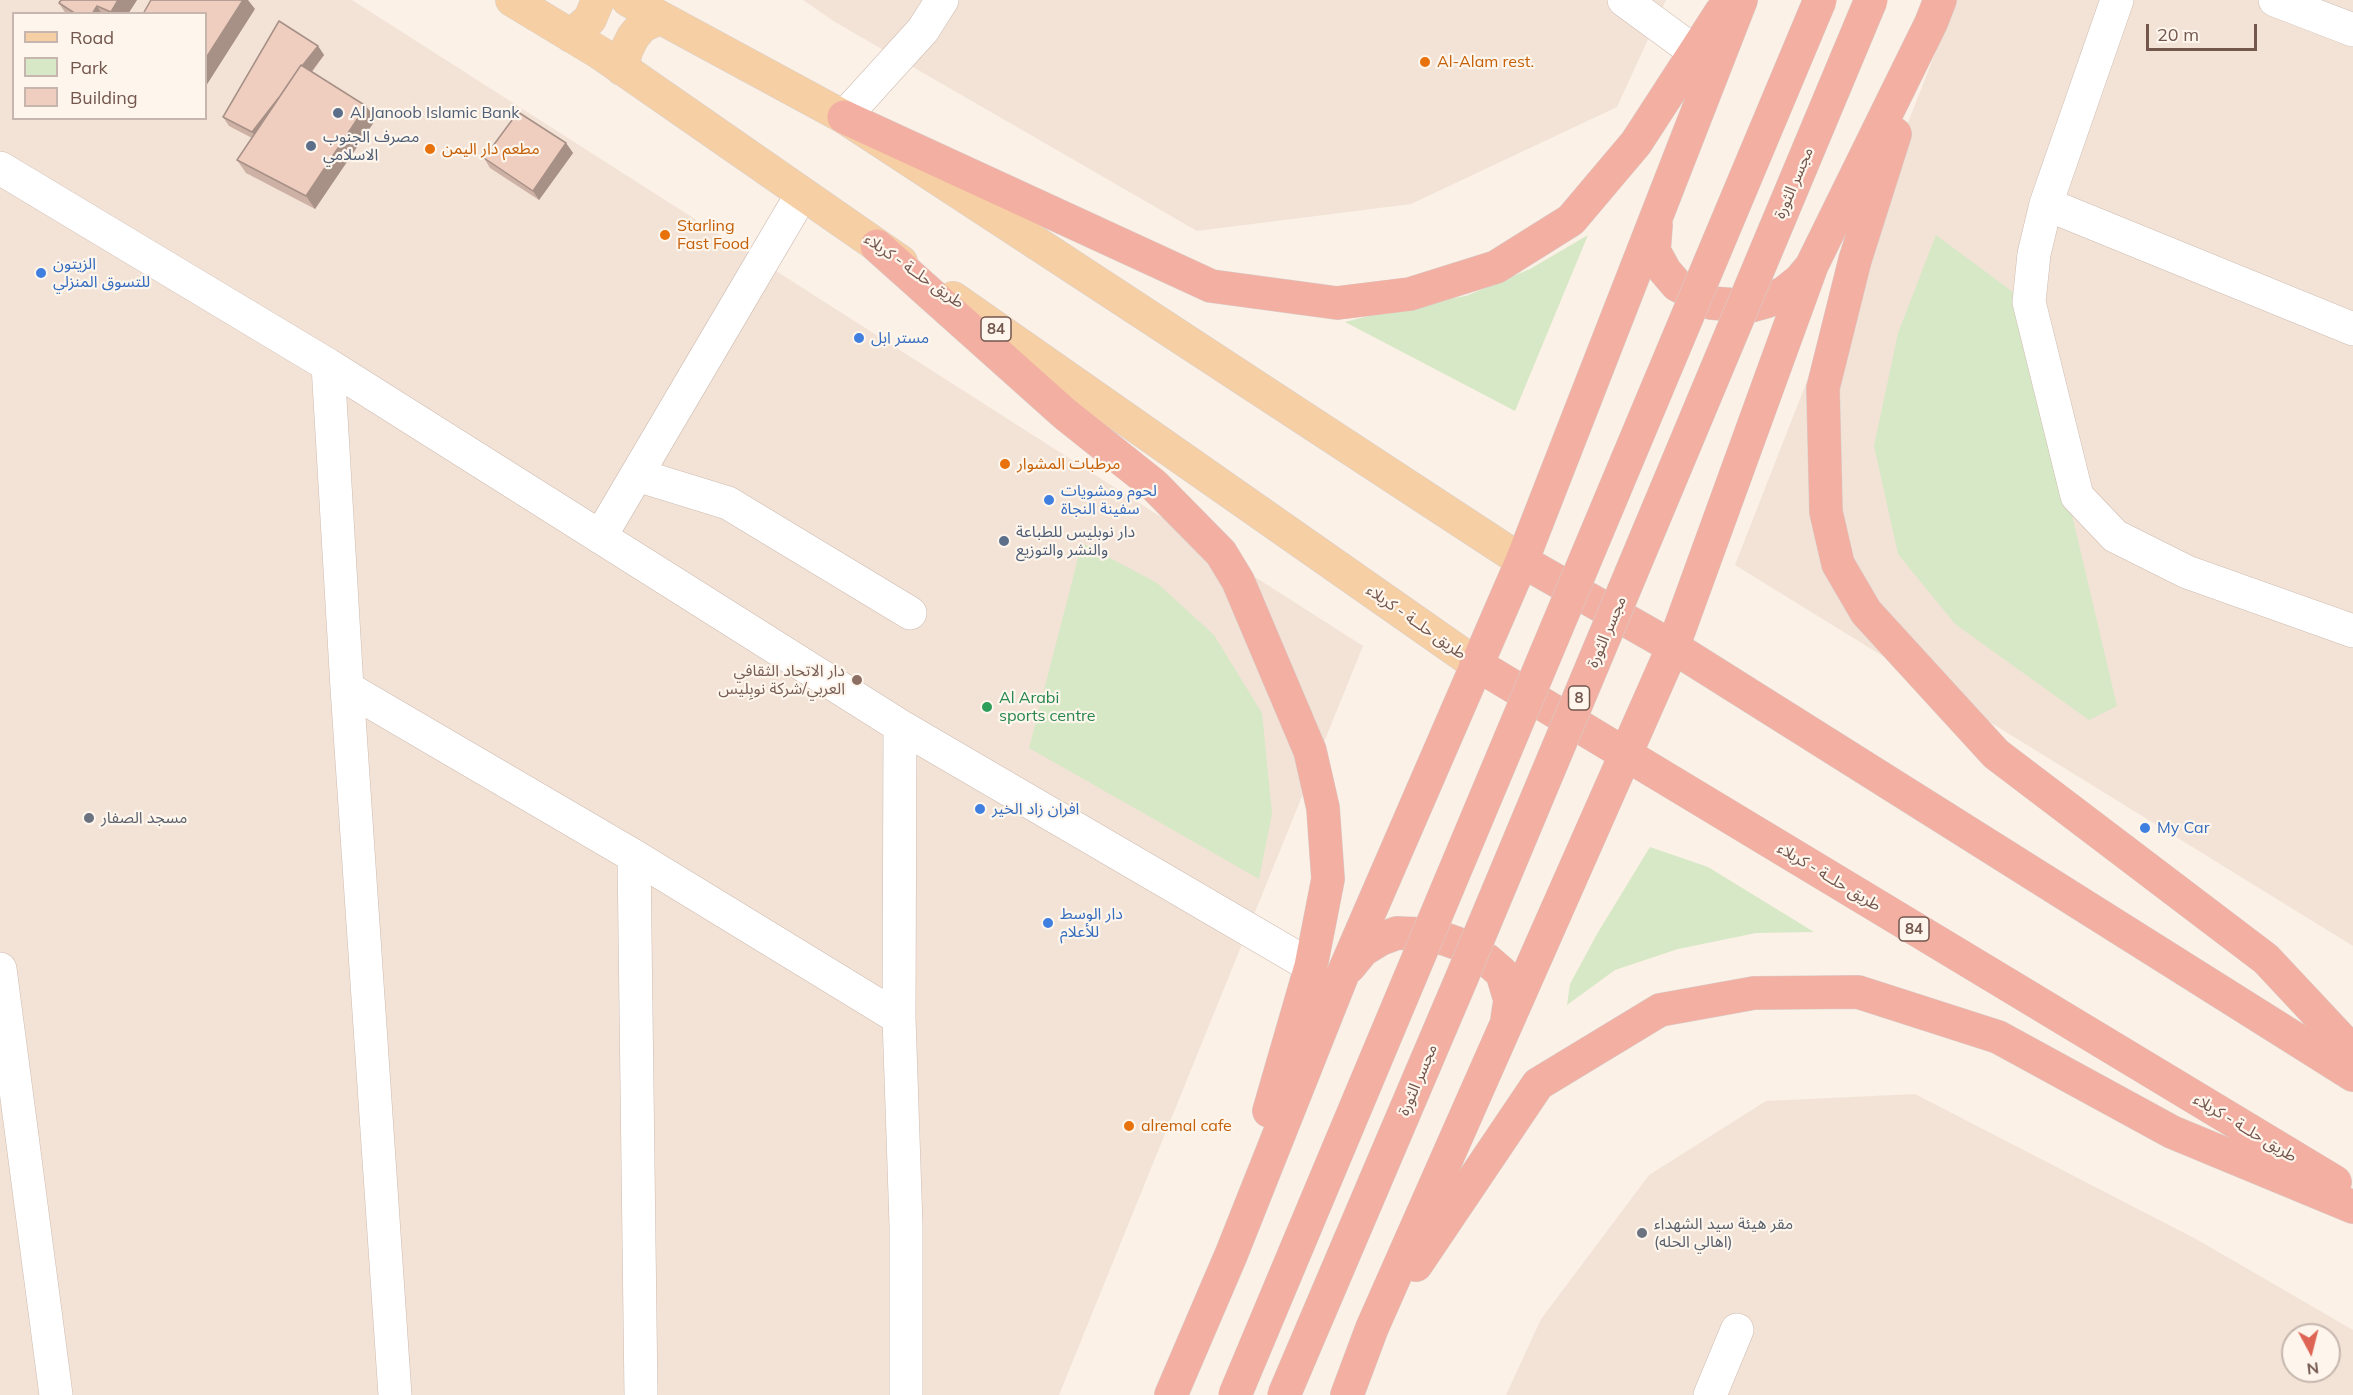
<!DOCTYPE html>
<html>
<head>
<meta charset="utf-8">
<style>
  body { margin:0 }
  #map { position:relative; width:2353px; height:1395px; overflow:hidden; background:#fbf1e7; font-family:Mulish,sans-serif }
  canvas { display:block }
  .legend { position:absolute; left:12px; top:12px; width:195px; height:108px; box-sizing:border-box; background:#fef6ed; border:2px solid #c6b6ad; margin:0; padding:8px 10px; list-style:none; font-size:18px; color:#73574d }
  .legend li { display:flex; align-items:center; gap:12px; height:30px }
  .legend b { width:30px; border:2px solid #c6b6ad }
  .north { position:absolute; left:2281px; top:1323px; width:60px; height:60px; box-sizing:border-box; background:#fef6ed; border:2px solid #c6b6ad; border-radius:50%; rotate:173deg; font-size:16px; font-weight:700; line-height:24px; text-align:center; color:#73574d }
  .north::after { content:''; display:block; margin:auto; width:21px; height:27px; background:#de6554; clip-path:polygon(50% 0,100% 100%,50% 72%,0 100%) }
  .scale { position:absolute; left:2146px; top:24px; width:111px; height:27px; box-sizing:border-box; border:3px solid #73574d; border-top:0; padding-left:8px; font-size:18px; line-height:21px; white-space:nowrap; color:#73574d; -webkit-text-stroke:4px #fef6ed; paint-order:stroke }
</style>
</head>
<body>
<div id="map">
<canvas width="2353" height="1395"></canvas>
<ul class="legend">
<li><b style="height:8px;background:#f6cfa4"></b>Road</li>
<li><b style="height:16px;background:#d7e8c6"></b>Park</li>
<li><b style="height:16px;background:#efcec0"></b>Building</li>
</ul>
<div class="north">N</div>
<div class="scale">20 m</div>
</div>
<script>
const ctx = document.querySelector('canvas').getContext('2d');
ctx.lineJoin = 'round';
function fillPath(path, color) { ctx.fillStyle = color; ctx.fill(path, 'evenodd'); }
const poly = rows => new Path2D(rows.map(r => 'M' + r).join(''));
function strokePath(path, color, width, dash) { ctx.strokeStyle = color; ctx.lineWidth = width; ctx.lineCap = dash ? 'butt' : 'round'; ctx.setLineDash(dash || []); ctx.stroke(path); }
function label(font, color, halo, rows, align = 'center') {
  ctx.font = font + ' Mulish,"Noto Sans Arabic",sans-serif'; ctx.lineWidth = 4.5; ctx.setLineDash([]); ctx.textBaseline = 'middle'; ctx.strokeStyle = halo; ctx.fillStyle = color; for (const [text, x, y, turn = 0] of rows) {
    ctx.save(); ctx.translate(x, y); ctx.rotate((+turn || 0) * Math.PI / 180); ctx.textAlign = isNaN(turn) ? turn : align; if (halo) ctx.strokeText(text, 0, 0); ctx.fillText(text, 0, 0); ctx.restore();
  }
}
fillPath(poly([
  [0,0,352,0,1363,646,1059,1395,0,1395],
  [14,14,206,14,206,118,14,118],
  [803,0,1666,0,1617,107,1411,204,1197,231,835,22],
  [1956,0,2353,0,2353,946,1735,565],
  [1915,1094,2196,1239,2353,1330,2353,1395,1506,1395,1541,1319,1649,1175,1766,1101],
  [2293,1335,2329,1335,2329,1371,2293,1371]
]), '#f2e3d6');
fillPath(poly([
  [1588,235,1515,411,1345,322,1410,305,1466,296,1530,269],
  [1936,235,2021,298,2117,706,2089,720,1955,624,1898,554,1874,446,1898,333],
  [1082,543,1157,583,1214,635,1262,713,1272,814,1259,879,1029,748],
  [1650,847,1708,867,1814,932,1756,933,1678,949,1615,970,1567,1005,1570,984,1597,934]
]), '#d7e8c6');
const minor = poly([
  [1624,0,1695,52],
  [2117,0,2046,204,2034,254,2029,302,2077,496,2115,536,2187,572,2353,631],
  [2275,0,2353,30],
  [844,117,923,30,942,0],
  [0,168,328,365,900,726,1311,966],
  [2046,204,2353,329],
  [328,365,347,688,395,1395],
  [637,475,728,503,910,613],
  [600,537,802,194],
  [347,688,634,856,899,1018],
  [900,726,899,1018,906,1225,906,1395],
  [634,856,641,1395],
  [0,969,56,1395],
  [1710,1395,1737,1330]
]);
const major = poly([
  [512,0,600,53,901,262],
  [628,0,844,117,1522,561],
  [571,36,590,19,598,0],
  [622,69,626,51,633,37,642,26,660,18],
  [953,298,1476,664]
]);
const highway = poly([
  [844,117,1211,286,1337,303,1410,294,1496,267,1571,220,1636,143,1721,12],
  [1895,134,1855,260,1823,388,1826,512,1838,564,1866,612,1996,754,2266,959,2353,1052],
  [1656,225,1654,251,1665,271,1677,285,1711,303,1750,306,1768,301,1785,292,1800,280,1810,268],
  [877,246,1065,414,1154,485,1221,553,1238,581,1310,751,1323,808,1328,879,1311,966,1269,1111],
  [1522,561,1673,647,2353,1075],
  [1476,664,2335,1182],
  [1349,967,1363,950,1381,939,1397,933,1421,934,1445,939,1467,947,1487,960,1502,973,1510,1000,1507,1020],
  [1416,1265,1538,1084,1660,1010,1754,993,1858,992,1998,1037,2172,1132,2353,1207],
  [1171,1395,1231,1255,1342,976,1522,561,1741,0],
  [1347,1395,1372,1328,1673,647,1812,265,1931,23,1940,0]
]);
strokePath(minor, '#cebbb1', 34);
strokePath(major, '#d8d0cd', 34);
strokePath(highway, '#d8d0cd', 34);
strokePath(minor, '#fff', 33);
strokePath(major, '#f6cfa4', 33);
strokePath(highway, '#f2afa2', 33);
const highwayBridge = poly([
  [1235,1395,1820,0],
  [1284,1395,1460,982,1871,0]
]);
strokePath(highwayBridge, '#d8d0cd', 34, []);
strokePath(highwayBridge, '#f2afa2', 33);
fillPath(poly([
  [61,0,137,0,128,14,66,14,59,3],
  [318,46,324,55,312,72,376,119,315,209,246,173,237,160,252,138,229,126,223,117],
  [566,143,573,153,539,200,490,168,484,158]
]), '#ceb1a5');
fillPath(poly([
  [118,0,137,0,128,14,112,14,111,12],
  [243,0,248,0,255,9,206,86,206,58],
  [97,6,102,14,92,14],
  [318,46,324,55,259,141,252,132],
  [366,106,376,119,315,209,306,196],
  [566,143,573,153,539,200,533,191]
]), '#a79086');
const building = poly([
  [61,0,118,0,111,12,97,6,92,14,76,14,59,3,61,0],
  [151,0,243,0,206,58,206,14,143,14,151,0],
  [279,21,318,46,302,66,301,65,280,96,252,132,223,117,279,21],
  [301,65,366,106,306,196,237,160,301,65],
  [518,112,566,143,533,191,484,158,518,112]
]);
fillPath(building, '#efcec0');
strokePath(building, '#a79086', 1.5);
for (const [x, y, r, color] of [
  [1425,62,6,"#e8710a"],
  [338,113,6,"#5c6f8a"],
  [311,146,6,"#5c6f8a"],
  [430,149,6,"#e8710a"],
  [665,235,6,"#e8710a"],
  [41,273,6,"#3f7fe0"],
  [859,338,6,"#3f7fe0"],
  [1005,464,6,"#e8710a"],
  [1049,500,6,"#3f7fe0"],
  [1004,541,6,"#5c6f8a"],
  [857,680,6,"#8d6e63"],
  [987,707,6,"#2e9e5b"],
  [980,809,6,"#3f7fe0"],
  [89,818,6,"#6b7280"],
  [2145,828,6,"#3f7fe0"],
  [1048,923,6,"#3f7fe0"],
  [1129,1126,6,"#e8710a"],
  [1642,1233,6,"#6b7280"]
]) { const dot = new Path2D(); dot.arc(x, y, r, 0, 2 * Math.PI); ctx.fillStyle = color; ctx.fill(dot); strokePath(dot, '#fef6ed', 2); }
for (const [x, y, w] of [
  [996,329,30],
  [1579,698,21],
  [1914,929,30]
]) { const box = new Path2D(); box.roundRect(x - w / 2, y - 12, w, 24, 4.5); ctx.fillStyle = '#fef6ed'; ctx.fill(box); strokePath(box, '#73574d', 1.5); }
label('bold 15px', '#73574d', null, [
  ["84",996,329],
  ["8",1579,698],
  ["84",1914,929]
]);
label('16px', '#c56008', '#fef6ed', [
  ["Al-Alam rest.",1437,62],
  ["مطعم دار اليمن",442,149],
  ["Starling",677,226],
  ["Fast Food",677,244],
  ["مرطبات المشوار",1017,464],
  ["alremal cafe",1141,1126]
], 'left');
label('16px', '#4e5e75', '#fef6ed', [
  ["Al Janoob Islamic Bank",350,113],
  ["مصرف الجنوب",323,137],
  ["الاسلامي",323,155],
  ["دار نوبليس للطباعة",1016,532],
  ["والنشر والتوزيع",1016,550]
], 'left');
label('16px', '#73574d', '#fef6ed', [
  ["مجسر الثورة",1794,183,-67],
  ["طريق حلــة - كربلاء",914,271,35],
  ["طريق حلــة - كربلاء",1416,622,35],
  ["مجسر الثورة",1607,632,-67],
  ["طريق حلــة - كربلاء",1829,877,31],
  ["مجسر الثورة",1418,1080,-67],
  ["طريق حلــة - كربلاء",2245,1128,31]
]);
label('16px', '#366cbe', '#fef6ed', [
  ["الزيتون",53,264],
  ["للتسوق المنزلي",53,282],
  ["مستر ابل",871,338],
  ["لحوم ومشويات",1061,491],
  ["سفينة النجاة",1061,509],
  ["افران زاد الخير",992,809],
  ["My Car",2157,828],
  ["دار الوسط",1060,914],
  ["للأعلام",1060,932]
], 'left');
label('16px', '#785e54', '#fef6ed', [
  ["دار الاتحاد الثقافي",845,671],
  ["العربي/شركة نوبِليس",845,689]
], 'right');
label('16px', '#27864d', '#fef6ed', [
  ["Al Arabi",999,698],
  ["sports centre",999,716]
], 'left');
label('16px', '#5b616d', '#fef6ed', [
  ["مسجد الصفار",101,818],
  ["مقر هيئة سيد الشهداء",1654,1224],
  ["(اهالي الحله)",1654,1242]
], 'left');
</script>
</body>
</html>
